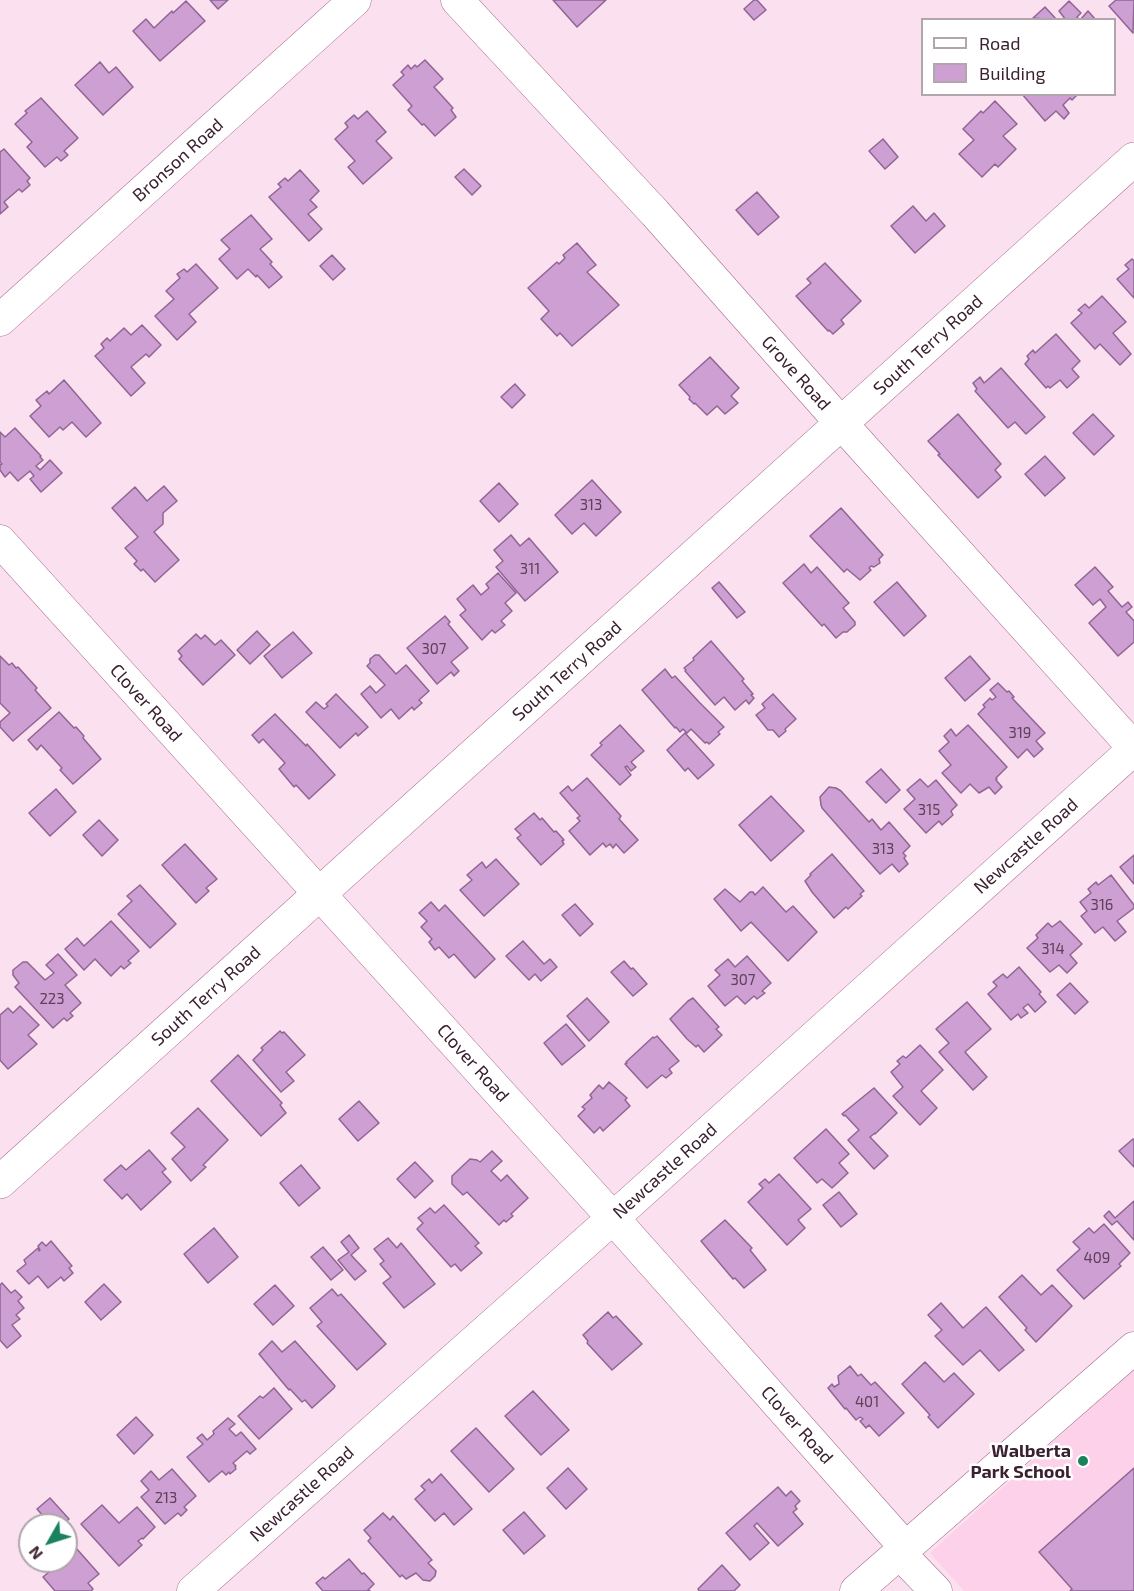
<!DOCTYPE html>
<html>
<head>
<meta charset="utf-8">
<style>
  body { margin:0 }
  #map { position:relative; width:1134px; height:1591px; overflow:hidden; background:#fbe0ef; font-family:"Exo 2",sans-serif }
  canvas { display:block }
  .legend { position:absolute; left:921px; top:18px; width:195px; height:78px; box-sizing:border-box; background:#fff; border:2px solid #b0a6ac; margin:0; padding:8px 10px; list-style:none; font-size:18px; color:#3a2130 }
  .legend li { display:flex; align-items:center; gap:12px; height:30px }
  .legend b { width:30px; border:2px solid #b0a6ac }
  .north { position:absolute; left:18px; top:1513px; width:60px; height:60px; box-sizing:border-box; background:#fff; border:2px solid #b0a6ac; border-radius:50%; rotate:231deg; font-size:16px; font-weight:700; line-height:24px; text-align:center; color:#3a2130 }
  .north::after { content:''; display:block; margin:auto; width:21px; height:27px; background:#1b825d; clip-path:polygon(50% 0,100% 100%,50% 72%,0 100%) }
</style>
</head>
<body>
<div id="map">
<canvas width="1134" height="1591"></canvas>
<ul class="legend">
<li><b style="height:8px;background:#fff"></b>Road</li>
<li><b style="height:16px;background:#cd9fd2"></b>Building</li>
</ul>
<div class="north">N</div>
</div>
<script>
const ctx = document.querySelector('canvas').getContext('2d');
ctx.lineJoin = 'round';
function fillPath(path, color) { ctx.fillStyle = color; ctx.fill(path, 'evenodd'); }
const poly = rows => new Path2D(rows.map(r => 'M' + r).join(''));
function strokePath(path, color, width, dash) { ctx.strokeStyle = color; ctx.lineWidth = width; ctx.lineCap = dash ? 'butt' : 'round'; ctx.setLineDash(dash || []); ctx.stroke(path); }
function label(font, color, halo, rows, align = 'center') {
  ctx.font = font + ' "Exo 2",sans-serif'; ctx.lineWidth = 5; ctx.setLineDash([]); ctx.textBaseline = 'middle'; ctx.strokeStyle = halo; ctx.fillStyle = color; for (const [text, x, y, turn = 0] of rows) {
    ctx.save(); ctx.translate(x, y); ctx.rotate((+turn || 0) * Math.PI / 180); ctx.textAlign = isNaN(turn) ? turn : align; if (halo) ctx.strokeText(text, 0, 0); ctx.fillText(text, 0, 0); ctx.restore();
  }
}
fillPath(poly([
  [1134,1369,1134,1591,964,1591,930,1553]
]), '#fcd1e9');
const building = poly([
  [210,0,228,0,218,9,210,0],
  [553,0,606,0,577,27,553,0],
  [754,0,757,0,766,10,754,20,744,9,754,0],
  [1116,0,1134,0,1133,33,1109,6,1116,0],
  [186,1,205,21,160,61,133,31,146,19,154,28,172,11,173,13,186,1],
  [1069,1,1081,13,1077,17,1079,20,1066,20,1059,11,1069,1],
  [1045,7,1057,20,1033,18,1045,7],
  [1088,11,1096,20,1080,20,1088,11],
  [425,60,443,79,434,87,453,108,451,110,456,117,435,136,424,124,422,125,408,110,412,106,393,85,404,75,401,72,408,65,411,69,415,65,417,67,425,60],
  [100,62,109,73,116,67,133,87,103,115,75,85,100,62],
  [1022,94,1078,94,1072,100,1070,98,1063,105,1069,113,1064,119,1056,111,1045,121,1022,94],
  [41,98,78,138,64,151,68,155,61,161,57,157,45,167,27,147,32,142,15,124,27,113,25,111,41,98],
  [995,101,1017,124,1003,136,1016,149,998,167,995,164,982,177,959,154,974,140,963,129,981,111,983,113,995,101],
  [367,111,386,132,376,141,392,158,363,184,348,167,355,161,335,139,348,127,345,123,354,115,358,119,367,111],
  [883,139,898,157,885,169,869,151,883,139],
  [4,149,30,178,27,181,30,185,22,192,19,189,4,202,8,207,0,214,0,152,4,149],
  [464,169,481,186,472,195,455,177,464,169],
  [300,170,319,191,310,200,317,207,308,214,322,229,309,241,269,197,281,187,278,184,285,178,288,181,300,170],
  [757,192,779,217,758,235,736,210,757,192],
  [913,206,926,221,934,213,945,226,915,253,891,226,913,206],
  [251,215,272,239,260,249,272,262,270,264,282,277,269,288,257,275,256,277,248,269,237,279,219,259,230,249,221,240,251,215],
  [577,243,596,265,587,272,619,305,572,346,560,333,557,336,541,319,549,311,528,288,557,262,559,264,565,258,563,255,577,243],
  [332,255,345,269,333,280,320,266,332,255],
  [1132,259,1134,261,1134,298,1117,279,1129,269,1125,265,1132,259],
  [825,263,861,301,841,320,844,324,833,334,829,330,828,331,796,296,811,283,807,279,825,263],
  [196,264,218,288,189,314,196,322,177,340,155,316,174,299,166,291,180,278,177,274,184,269,187,272,196,264],
  [1102,296,1126,322,1113,333,1131,354,1120,365,1100,344,1095,349,1071,323,1082,313,1078,310,1085,304,1089,308,1102,296],
  [142,325,161,345,149,357,146,354,131,367,145,383,131,396,95,356,104,348,101,344,107,338,110,341,124,328,131,335,142,325],
  [1056,334,1080,361,1072,369,1079,377,1067,388,1060,380,1050,388,1048,386,1046,388,1025,364,1029,359,1027,356,1033,350,1035,353,1056,334],
  [710,357,739,388,731,396,738,403,725,414,717,406,707,415,695,403,694,404,689,399,690,397,679,385,710,357],
  [1001,368,1045,417,1026,434,1015,422,1008,428,975,391,977,389,973,383,980,377,984,383,1001,368],
  [64,380,101,423,86,437,72,422,63,430,60,427,49,437,30,416,41,406,36,400,47,391,49,394,64,380],
  [515,384,525,395,512,408,501,397,515,384],
  [958,414,1001,464,995,470,1001,477,978,498,938,455,940,454,928,441,958,414],
  [1093,414,1114,436,1094,455,1073,433,1093,414],
  [15,428,41,456,40,457,43,460,36,466,40,470,50,460,62,473,41,492,30,479,34,476,30,471,18,481,10,472,5,477,0,470,0,465,2,464,0,462,0,432,5,437,15,428],
  [1045,456,1065,478,1045,496,1025,474,1045,456],
  [592,480,621,512,596,536,584,523,572,534,555,515,592,480],
  [499,483,518,504,499,522,480,501,499,483],
  [164,486,177,501,163,513,163,524,154,532,179,560,155,582,143,569,141,571,134,564,137,561,125,548,138,537,112,508,135,487,147,501,164,486],
  [841,508,883,555,879,559,880,563,874,567,871,566,869,568,871,570,860,580,847,569,844,572,810,536,841,508],
  [511,535,520,546,529,538,558,572,525,601,496,567,503,561,494,550,511,535],
  [804,564,811,573,817,567,849,603,843,608,855,622,855,625,847,632,843,632,836,638,824,624,822,626,783,583,804,564],
  [1095,567,1113,587,1108,591,1122,607,1128,602,1132,607,1126,612,1134,621,1134,642,1118,656,1089,623,1106,607,1100,599,1093,605,1075,585,1095,567],
  [498,573,516,593,505,603,512,611,501,621,505,625,495,633,492,630,482,640,460,615,466,610,457,599,473,585,481,595,489,588,486,584,498,573],
  [719,582,745,612,737,618,712,588,719,582],
  [897,582,926,616,904,636,874,602,897,582],
  [445,616,450,622,448,624,468,648,451,662,459,671,454,676,451,672,437,684,407,648,445,616],
  [257,631,270,645,250,664,237,650,257,631],
  [293,632,312,653,282,678,264,656,293,632],
  [196,634,201,639,205,635,215,645,221,640,235,655,203,685,179,659,182,656,178,651,196,634],
  [711,641,744,679,742,681,753,694,751,695,754,698,749,704,746,700,735,710,724,697,715,705,685,671,686,670,684,668,694,660,693,658,711,641],
  [375,655,379,655,396,674,406,665,429,691,419,700,422,703,414,710,412,707,399,719,391,709,381,718,361,694,370,686,376,693,385,685,367,666,370,663,370,659,375,655],
  [0,656,9,665,12,663,16,668,18,667,37,688,35,690,51,708,13,741,0,727,0,722,10,713,0,703,0,656],
  [970,656,990,679,965,701,945,678,970,656],
  [665,669,672,678,675,676,699,702,724,727,718,732,720,734,709,744,707,742,705,743,691,729,687,733,683,729,680,732,676,727,675,728,642,690,665,669],
  [998,683,1007,692,1009,691,1014,697,1012,698,1045,733,1036,741,1043,749,1034,757,1027,749,1018,758,978,714,985,707,983,705,990,698,992,700,996,697,990,690,998,683],
  [336,694,368,727,358,736,356,733,340,748,306,712,316,702,324,709,328,706,326,704,336,694],
  [773,694,796,719,785,729,786,731,779,737,773,730,768,730,756,715,765,708,762,704,773,694],
  [59,712,74,728,76,727,84,736,83,738,101,759,73,784,60,770,62,768,41,745,37,750,28,740,59,712],
  [275,714,306,746,307,744,335,775,309,799,296,785,294,787,279,769,285,763,263,739,259,743,252,735,275,714],
  [620,725,644,751,631,762,636,767,631,771,627,766,625,767,631,775,620,785,591,755,602,745,600,743,620,725],
  [968,725,1007,767,996,778,997,779,996,780,1002,787,995,794,989,787,979,793,970,784,961,793,942,773,951,765,939,751,949,742,944,736,951,729,956,736,968,725],
  [685,733,714,765,698,779,688,768,685,771,667,750,685,733],
  [881,769,900,790,886,803,866,782,881,769],
  [587,778,621,816,619,819,638,840,624,853,616,844,613,848,610,844,606,847,603,843,590,855,569,831,580,821,577,818,580,816,560,793,568,786,572,791,587,778],
  [920,779,928,787,936,780,957,805,951,811,953,815,942,825,939,821,926,833,904,809,915,799,907,790,920,779],
  [829,787,836,788,841,791,869,822,872,819,881,830,889,822,910,846,903,853,906,856,904,858,908,864,899,872,892,864,880,874,822,808,821,805,820,797,829,787],
  [56,789,76,812,50,836,29,813,56,789],
  [771,796,804,831,771,861,739,825,771,796],
  [534,813,540,820,542,818,554,832,556,831,564,840,562,841,564,844,541,865,517,838,521,835,515,829,534,813],
  [99,820,118,840,102,856,83,835,99,820],
  [185,844,217,879,206,888,209,891,196,903,162,865,185,844],
  [832,854,864,891,860,894,862,896,848,909,846,907,834,918,812,892,805,881,811,875,810,874,832,854],
  [1134,855,1134,884,1120,867,1134,855],
  [496,859,519,884,484,916,460,890,472,880,467,875,482,862,486,868,496,859],
  [1111,875,1134,905,1134,908,1117,921,1126,932,1115,941,1103,927,1095,933,1081,916,1087,911,1080,902,1091,893,1088,889,1096,882,1098,885,1111,875],
  [140,885,176,924,150,948,118,914,132,901,127,896,140,885],
  [763,887,786,912,793,906,817,932,788,961,751,922,741,931,714,899,725,889,740,902,750,892,753,892,755,895,763,887],
  [431,902,439,911,445,905,495,959,475,978,454,954,449,958,439,947,435,950,429,942,432,939,421,927,427,921,419,913,431,902],
  [575,904,593,924,580,936,562,915,575,904],
  [111,921,139,951,128,961,131,963,124,969,121,966,111,976,95,959,84,970,65,949,77,938,84,946,111,921],
  [1060,921,1082,944,1070,955,1077,963,1067,973,1059,965,1050,972,1027,948,1038,938,1036,935,1048,923,1052,927,1060,921],
  [523,941,544,964,550,959,557,967,541,981,535,974,529,980,506,956,523,941],
  [58,954,77,975,65,985,81,1003,70,1013,73,1016,67,1021,64,1018,53,1028,15,987,19,983,13,975,13,970,23,962,27,962,45,980,54,973,46,965,58,954],
  [747,956,771,983,762,991,765,993,757,999,754,996,745,1004,737,996,725,1006,708,986,720,975,715,970,728,959,735,967,747,956],
  [624,961,631,969,633,968,647,984,633,996,611,972,624,961],
  [1019,967,1041,992,1039,994,1046,1002,1035,1012,1028,1004,1023,1008,1028,1013,1021,1018,1018,1014,1011,1020,988,994,997,986,993,982,1003,974,1007,978,1019,967],
  [1070,983,1088,1002,1075,1014,1057,995,1070,983],
  [587,998,609,1022,589,1041,567,1016,587,998],
  [693,998,719,1027,716,1029,722,1035,704,1052,698,1045,696,1047,687,1039,670,1019,688,1001,693,998],
  [967,1002,991,1029,965,1052,987,1077,973,1090,939,1052,949,1043,936,1029,967,1002],
  [20,1006,39,1025,28,1035,37,1044,8,1069,0,1060,0,1015,8,1008,13,1013,20,1006],
  [566,1024,585,1046,562,1065,544,1043,566,1024],
  [280,1031,282,1033,284,1032,305,1055,286,1072,294,1081,281,1092,253,1060,263,1050,261,1048,280,1031],
  [657,1036,679,1061,669,1069,672,1073,666,1078,662,1075,647,1088,625,1064,627,1063,626,1062,653,1037,654,1038,657,1036],
  [920,1045,943,1070,921,1091,937,1108,920,1125,893,1096,903,1087,891,1072,900,1064,897,1061,903,1056,906,1058,920,1045],
  [238,1055,282,1103,280,1105,286,1113,261,1136,211,1081,238,1055],
  [609,1082,627,1098,625,1100,630,1106,603,1131,600,1127,594,1133,578,1116,585,1109,582,1107,592,1098,590,1095,599,1085,603,1089,609,1082],
  [874,1088,897,1113,875,1134,875,1133,870,1137,888,1156,874,1169,848,1140,859,1130,845,1115,844,1116,842,1114,874,1088],
  [359,1101,379,1123,358,1141,339,1119,359,1101],
  [198,1108,228,1140,203,1165,206,1167,191,1181,172,1159,185,1147,171,1133,198,1108],
  [826,1129,849,1154,839,1163,848,1173,832,1188,822,1179,817,1183,794,1158,826,1129],
  [1133,1139,1134,1140,1134,1167,1119,1151,1133,1139],
  [149,1150,166,1169,162,1172,171,1182,141,1210,127,1194,122,1199,104,1180,121,1165,126,1170,149,1150],
  [492,1151,502,1161,491,1171,501,1181,507,1175,528,1198,511,1214,513,1216,506,1222,504,1220,499,1225,467,1192,463,1195,452,1184,452,1176,470,1159,477,1160,480,1162,492,1151],
  [415,1162,433,1181,415,1198,397,1179,415,1162],
  [301,1165,320,1188,299,1206,280,1183,301,1165],
  [779,1174,811,1209,798,1220,805,1228,787,1245,748,1202,763,1188,759,1184,765,1179,769,1183,779,1174],
  [839,1192,857,1214,841,1227,823,1205,839,1192],
  [1134,1201,1134,1240,1117,1221,1112,1225,1104,1216,1109,1211,1115,1218,1134,1201],
  [444,1205,479,1243,475,1246,482,1253,461,1271,455,1264,451,1267,417,1229,423,1223,418,1218,430,1208,435,1213,444,1205],
  [725,1220,752,1248,750,1250,766,1270,744,1288,735,1278,733,1279,701,1241,725,1220],
  [1104,1224,1130,1253,1119,1264,1121,1266,1084,1299,1057,1270,1080,1249,1073,1242,1089,1228,1094,1233,1104,1224],
  [214,1228,238,1257,208,1283,184,1254,214,1228],
  [349,1235,359,1248,351,1255,366,1271,355,1280,338,1260,349,1252,341,1242,349,1235],
  [388,1238,397,1248,401,1243,435,1284,404,1308,383,1283,391,1277,380,1264,384,1261,374,1249,388,1238],
  [51,1241,72,1266,69,1268,73,1273,64,1281,61,1277,48,1288,38,1276,29,1284,17,1271,26,1264,24,1260,38,1248,39,1251,40,1250,38,1246,42,1242,46,1246,51,1241],
  [323,1247,343,1270,331,1280,311,1257,323,1247],
  [1022,1275,1041,1295,1052,1285,1072,1306,1036,1342,1025,1330,1027,1328,999,1297,1022,1275],
  [2,1283,11,1293,15,1290,22,1297,18,1301,24,1308,16,1315,20,1319,12,1325,21,1336,7,1348,0,1340,0,1285,2,1283],
  [104,1284,121,1302,101,1320,85,1302,104,1284],
  [275,1285,294,1306,273,1325,254,1304,275,1285],
  [332,1289,338,1296,341,1294,386,1344,357,1370,317,1326,322,1322,310,1308,332,1289],
  [941,1303,963,1328,986,1307,1024,1350,999,1371,980,1350,963,1365,935,1336,942,1330,928,1315,941,1303],
  [608,1312,613,1318,616,1316,642,1344,612,1370,587,1343,588,1341,583,1335,608,1312],
  [272,1341,282,1352,295,1341,335,1386,334,1388,312,1408,305,1400,302,1402,290,1389,289,1390,259,1354,272,1341],
  [925,1362,944,1382,954,1373,974,1394,938,1428,928,1417,930,1415,902,1384,925,1362],
  [850,1366,858,1376,861,1374,871,1385,875,1382,904,1413,879,1436,869,1425,866,1428,860,1421,863,1419,860,1417,856,1420,846,1408,845,1409,828,1388,832,1384,834,1387,839,1384,838,1376,850,1366],
  [274,1388,292,1409,259,1439,238,1416,260,1396,263,1398,274,1388],
  [533,1391,569,1430,541,1455,505,1416,533,1391],
  [136,1417,153,1435,134,1454,117,1435,136,1417],
  [228,1418,235,1424,229,1429,236,1436,241,1432,256,1449,250,1454,247,1451,233,1463,236,1466,235,1467,236,1469,230,1474,229,1472,226,1475,222,1471,209,1482,187,1457,203,1444,197,1438,202,1434,207,1440,214,1434,213,1431,228,1418],
  [476,1428,514,1469,489,1492,451,1451,476,1428],
  [568,1468,587,1489,566,1509,547,1488,568,1468],
  [1134,1468,1134,1591,1070,1591,1072,1589,1039,1552,1134,1468],
  [172,1469,196,1496,184,1507,187,1510,181,1516,178,1513,165,1524,141,1497,149,1490,141,1481,151,1471,159,1480,172,1469],
  [441,1474,472,1509,454,1525,444,1513,435,1521,415,1499,425,1490,421,1486,429,1479,432,1483,441,1474],
  [778,1487,786,1496,791,1491,800,1501,795,1506,797,1509,793,1512,803,1524,778,1546,757,1523,754,1526,769,1543,750,1560,726,1533,778,1487],
  [50,1498,69,1519,62,1525,51,1525,37,1509,50,1498],
  [102,1505,119,1523,137,1507,155,1527,143,1539,142,1538,138,1541,142,1545,119,1566,81,1524,102,1505],
  [524,1512,545,1536,524,1554,503,1530,524,1512],
  [383,1513,390,1520,393,1516,432,1560,428,1563,436,1571,435,1576,430,1581,423,1580,416,1573,406,1579,402,1575,400,1577,368,1541,371,1538,364,1530,383,1513],
  [76,1548,99,1574,88,1583,93,1589,91,1591,55,1591,43,1577,55,1567,49,1561,66,1561,66,1557,76,1548],
  [349,1559,362,1574,364,1573,374,1584,368,1590,370,1591,323,1591,316,1583,323,1577,325,1579,349,1559],
  [722,1565,740,1585,734,1591,699,1591,698,1589,722,1565]
]);
fillPath(building, '#cd9fd2');
strokePath(building, '#906594', 1.5);
const minor = poly([
  [457,0,655,213,841,423,1134,748],
  [0,320,355,0],
  [0,541,613,1218,905,1547,907,1561,936,1591],
  [193,1591,613,1218,1134,749],
  [856,1591,1134,1348]
]);
const tertiary = poly([
  [0,1182,1134,159]
]);
strokePath(minor, '#a56b8e', 33);
strokePath(tertiary, '#a56b8e', 34);
strokePath(minor, '#fff', 32);
strokePath(tertiary, '#fff', 33);
for (const [x, y, r, color] of [
  [1083,1461,6,"#1b825d"]
]) { const dot = new Path2D(); dot.arc(x, y, r, 0, 2 * Math.PI); ctx.fillStyle = color; ctx.fill(dot); strokePath(dot, '#fff', 2); }
label('15px', '#5f4058', null, [
  ["313",591,505],
  ["311",530,569],
  ["307",434,649],
  ["319",1020,733],
  ["315",929,810],
  ["313",883,849],
  ["316",1102,905],
  ["314",1053,949],
  ["307",743,980],
  ["223",52,999],
  ["409",1097,1258],
  ["401",867,1402],
  ["213",166,1498]
]);
label('18px', '#3a2130', '#fff', [
  ["Bronson Road",178,160,-42],
  ["South Terry Road",928,345,-42],
  ["Grove Road",796,373,48],
  ["South Terry Road",567,671,-42],
  ["Clover Road",146,703,48],
  ["Newcastle Road",1026,846,-42],
  ["South Terry Road",206,996,-42],
  ["Clover Road",473,1063,48],
  ["Newcastle Road",665,1171,-42],
  ["Clover Road",797,1425,48],
  ["Newcastle Road",302,1494,-42]
]);
label('bold 18px', '#3a2130', '#fff', [
  ["Walberta",1071,1451],
  ["Park School",1071,1472]
], 'right');
</script>
</body>
</html>
